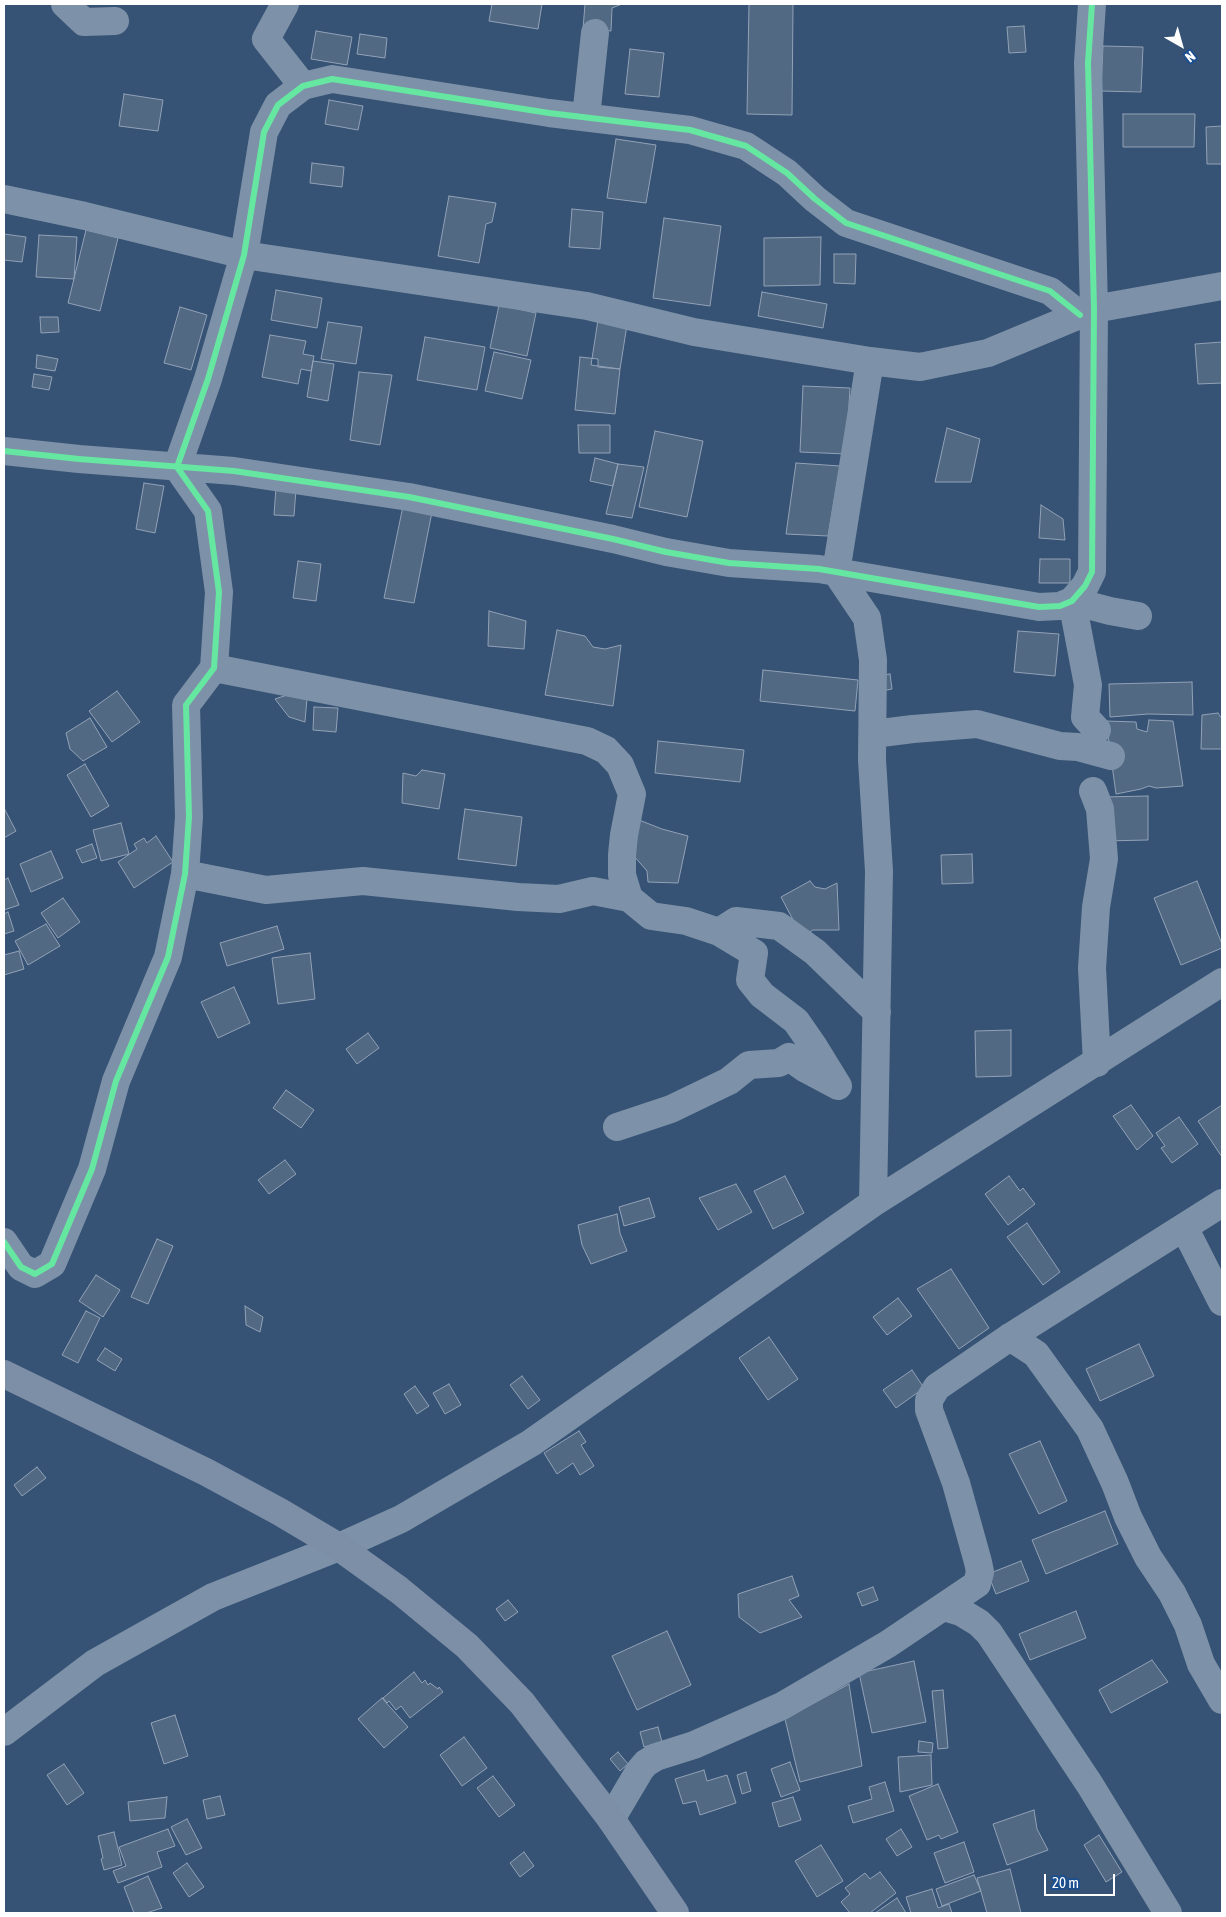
<!DOCTYPE html>
<html>
<head>
<meta charset="utf-8">
<style>
  body { margin:0 }
  #map { position:relative; width:1226px; height:1917px; overflow:hidden; background:#365274; font-family:"Asap Condensed",sans-serif }
  canvas { display:block }
  .frame { position:absolute; inset:0; border:5px solid #fff; pointer-events:none }
  .north { position:absolute; left:1156px; top:20px; width:50px; height:50px; -webkit-text-stroke:4px #1b4f8f; paint-order:stroke; rotate:142deg; font-size:14px; font-weight:700; line-height:20px; text-align:center; color:#fff }
  .north::after { content:''; display:block; margin:auto; width:18px; height:22px; background:#fff; clip-path:polygon(50% 0,100% 100%,50% 72%,0 100%) }
  .scale { position:absolute; left:1044px; top:1874px; width:71px; height:22px; box-sizing:border-box; border:2px solid #fff; border-top:0; padding-left:6px; font-size:15px; line-height:18px; white-space:nowrap; color:#fff; -webkit-text-stroke:4px #1b4f8f; paint-order:stroke }
</style>
</head>
<body>
<div id="map">
<canvas width="1226" height="1917"></canvas>
<div class="frame"></div>
<div class="north">N</div>
<div class="scale">20 m</div>
</div>
<script>
const ctx = document.querySelector('canvas').getContext('2d');
ctx.lineJoin = 'round';
function fillPath(path, color) { ctx.fillStyle = color; ctx.fill(path, 'evenodd'); }
const poly = rows => new Path2D(rows.map(r => 'M' + r).join(''));
function strokePath(path, color, width, dash) { ctx.strokeStyle = color; ctx.lineWidth = width; ctx.lineCap = dash ? 'butt' : 'round'; ctx.setLineDash(dash || []); ctx.stroke(path); }
const building = poly([
  [492,4,542,4,538,29,489,21,492,4],
  [585,4,622,4,612,8,611,31,583,29,585,4],
  [749,4,793,4,792,115,747,114,749,4],
  [1024,26,1026,52,1009,53,1007,27,1024,26],
  [316,31,352,37,347,65,311,59,316,31],
  [360,34,387,38,385,58,357,54,360,34],
  [1103,46,1143,47,1141,92,1101,91,1103,46],
  [630,49,664,53,659,97,625,94,630,49],
  [124,94,163,100,158,131,119,126,124,94],
  [329,100,363,106,358,130,325,124,329,100],
  [1123,114,1195,114,1194,147,1123,147,1123,114],
  [1222,126,1222,164,1207,164,1206,127,1222,126],
  [616,139,656,145,646,203,607,198,616,139],
  [312,163,344,167,342,187,310,183,312,163],
  [449,196,496,203,492,222,486,224,479,263,438,256,449,196],
  [572,209,603,212,600,249,569,247,572,209],
  [664,218,721,226,710,306,653,298,664,218],
  [86,230,118,238,100,311,68,303,86,230],
  [4,234,26,237,22,262,4,260,4,234],
  [39,235,77,237,74,279,36,277,39,235],
  [821,237,820,285,764,286,764,238,821,237],
  [834,254,856,254,855,284,834,283,834,254],
  [276,290,322,298,317,328,271,320,276,290],
  [762,292,827,304,823,328,758,316,762,292],
  [499,305,536,313,527,356,490,348,499,305],
  [180,307,207,315,191,370,164,363,180,307],
  [40,317,58,317,59,332,41,333,40,317],
  [598,320,627,325,620,369,591,365,598,320],
  [328,322,362,327,356,364,321,359,328,322],
  [270,335,306,341,303,354,314,356,311,371,301,369,298,384,262,377,270,335],
  [425,337,485,347,477,390,417,380,425,337],
  [1222,342,1222,383,1198,384,1195,344,1222,342],
  [494,352,531,360,522,399,485,391,494,352],
  [37,355,58,359,55,371,36,368,37,355],
  [580,357,598,359,598,367,620,369,615,414,575,410,580,357],
  [313,361,334,364,328,401,307,397,313,361],
  [359,372,392,375,380,445,350,440,359,372],
  [34,374,52,377,49,390,32,387,34,374],
  [803,386,850,388,846,454,800,452,803,386],
  [578,425,610,425,610,453,579,453,578,425],
  [947,428,980,439,971,482,935,482,947,428],
  [655,431,703,441,687,517,639,507,655,431],
  [595,458,618,464,613,486,590,481,595,458],
  [796,463,840,466,828,536,786,534,796,463],
  [618,464,644,467,632,518,606,514,618,464],
  [144,483,164,486,155,533,136,529,144,483],
  [276,487,296,489,294,516,274,515,276,487],
  [1041,505,1063,519,1065,540,1039,538,1041,505],
  [403,506,432,512,414,603,384,598,403,506],
  [1040,559,1070,559,1070,583,1039,583,1040,559],
  [298,561,321,564,316,601,293,598,298,561],
  [489,611,526,621,524,649,488,646,489,611],
  [557,630,585,636,593,647,605,649,621,645,613,706,545,695,557,630],
  [1018,631,1059,634,1055,676,1014,672,1018,631],
  [763,670,858,680,855,711,760,701,763,670],
  [890,674,892,689,877,692,875,676,890,674],
  [1192,682,1193,715,1148,714,1110,717,1109,684,1192,682],
  [117,691,140,722,112,742,89,711,117,691],
  [290,694,307,698,305,722,289,717,275,699,290,694],
  [314,707,338,708,336,732,313,730,314,707],
  [1218,713,1222,719,1222,749,1201,749,1202,715,1218,713],
  [90,718,107,747,83,761,70,749,66,733,90,718],
  [1149,720,1173,721,1183,786,1156,788,1149,786,1141,789,1116,794,1106,721,1136,722,1137,729,1147,732,1149,720],
  [658,741,744,750,740,782,655,773,658,741],
  [85,764,109,806,91,817,67,775,85,764],
  [422,770,445,774,439,809,402,803,403,773,416,776,422,770],
  [1148,796,1148,840,1104,841,1103,797,1148,796],
  [4,808,16,831,4,838,4,808],
  [465,809,522,817,516,866,458,859,465,809],
  [639,820,662,829,688,836,678,883,648,882,647,871,633,855,639,820],
  [121,823,129,854,101,861,93,830,121,823],
  [156,836,173,862,134,888,118,862,137,849,134,844,144,838,147,843,156,836],
  [92,844,97,858,82,863,76,850,92,844],
  [51,851,63,878,31,892,20,864,51,851],
  [972,854,973,883,942,884,941,855,972,854],
  [8,878,19,905,4,910,4,880,8,878],
  [810,881,815,887,825,889,837,883,839,930,813,930,802,937,781,897,810,881],
  [1197,881,1222,944,1222,948,1181,965,1154,898,1197,881],
  [63,898,80,922,58,938,41,913,63,898],
  [8,912,14,931,4,934,4,914,8,912],
  [46,924,60,946,28,965,15,941,46,924],
  [277,926,284,949,227,966,220,943,277,926],
  [19,951,24,969,4,975,4,955,19,951],
  [310,953,315,999,278,1004,272,958,310,953],
  [234,987,250,1023,218,1038,201,1002,234,987],
  [1011,1030,1011,1076,976,1077,975,1031,1011,1030],
  [368,1033,379,1048,357,1064,346,1049,368,1033],
  [286,1090,314,1110,301,1128,273,1108,286,1090],
  [1131,1105,1153,1136,1137,1150,1113,1116,1131,1105],
  [1222,1105,1222,1157,1198,1121,1222,1105],
  [1179,1117,1198,1144,1172,1163,1161,1148,1165,1146,1156,1133,1179,1117],
  [285,1160,296,1174,269,1194,258,1180,285,1160],
  [785,1176,804,1213,773,1229,754,1191,785,1176],
  [1009,1176,1020,1191,1023,1188,1035,1204,1008,1225,985,1194,1009,1176],
  [736,1184,752,1212,718,1230,699,1198,736,1184],
  [649,1198,655,1217,624,1226,619,1207,649,1198],
  [617,1214,620,1233,627,1251,591,1264,582,1245,578,1225,617,1214],
  [1027,1223,1060,1272,1043,1285,1007,1237,1027,1223],
  [157,1239,173,1246,148,1304,131,1297,157,1239],
  [951,1269,989,1328,959,1349,917,1289,951,1269],
  [96,1275,120,1290,103,1317,79,1301,96,1275],
  [898,1298,912,1316,887,1335,873,1317,898,1298],
  [245,1306,263,1317,260,1332,246,1325,245,1306],
  [86,1311,100,1318,78,1363,62,1355,86,1311],
  [769,1337,798,1379,768,1400,739,1358,769,1337],
  [1139,1344,1154,1376,1100,1401,1086,1369,1139,1344],
  [105,1348,122,1359,115,1371,97,1360,105,1348],
  [912,1370,924,1388,896,1408,883,1390,912,1370],
  [522,1376,540,1400,528,1409,510,1385,522,1376],
  [449,1384,461,1405,445,1414,433,1393,449,1384],
  [415,1386,429,1406,417,1414,404,1394,415,1386],
  [579,1431,586,1442,581,1445,594,1466,580,1475,573,1463,557,1474,544,1453,579,1431],
  [1040,1441,1067,1501,1039,1514,1009,1454,1040,1441],
  [37,1467,46,1478,22,1496,14,1485,37,1467],
  [1105,1511,1118,1544,1046,1574,1032,1540,1105,1511],
  [1021,1561,1029,1581,996,1594,988,1574,1021,1561],
  [792,1576,799,1596,789,1600,802,1617,760,1633,739,1617,738,1594,792,1576],
  [873,1587,878,1600,862,1606,857,1593,873,1587],
  [508,1600,518,1612,505,1621,496,1609,508,1600],
  [1076,1611,1086,1638,1030,1660,1019,1634,1076,1611],
  [667,1631,691,1685,637,1710,612,1656,667,1631],
  [1152,1660,1168,1682,1111,1713,1099,1690,1152,1660],
  [914,1661,926,1722,872,1733,859,1673,914,1661],
  [414,1672,422,1683,425,1680,428,1685,430,1683,438,1689,439,1687,443,1692,410,1718,401,1706,396,1710,389,1701,387,1703,383,1698,414,1672],
  [849,1684,862,1766,800,1782,785,1719,849,1684],
  [943,1690,948,1748,938,1749,932,1691,943,1690],
  [382,1698,408,1727,384,1748,358,1719,382,1698],
  [175,1715,188,1756,164,1764,151,1723,175,1715],
  [658,1727,662,1742,644,1747,640,1732,658,1727],
  [464,1737,487,1768,462,1786,440,1755,464,1737],
  [919,1741,933,1743,932,1753,918,1752,919,1741],
  [618,1752,628,1764,620,1771,610,1759,618,1752],
  [931,1755,932,1785,900,1792,898,1757,931,1755],
  [790,1762,800,1790,781,1797,771,1769,790,1762],
  [64,1764,84,1793,67,1805,47,1775,64,1764],
  [704,1770,707,1781,727,1775,736,1803,700,1815,696,1801,683,1804,675,1779,704,1770],
  [746,1772,751,1791,742,1794,737,1775,746,1772],
  [493,1776,515,1805,499,1817,477,1788,493,1776],
  [885,1782,894,1811,853,1823,848,1806,872,1799,869,1787,885,1782],
  [938,1784,958,1832,941,1839,939,1835,927,1840,909,1796,938,1784],
  [220,1796,225,1815,207,1819,203,1800,220,1796],
  [167,1797,165,1818,130,1821,128,1802,167,1797],
  [793,1797,801,1820,779,1827,772,1803,793,1797],
  [1034,1810,1037,1829,1048,1850,1007,1865,993,1824,1034,1810],
  [187,1819,202,1848,186,1855,171,1827,187,1819],
  [168,1829,175,1846,157,1852,162,1867,118,1883,113,1871,126,1866,119,1847,168,1829],
  [901,1829,912,1847,897,1856,886,1839,901,1829],
  [114,1832,122,1865,104,1870,101,1859,103,1858,98,1836,114,1832],
  [1099,1835,1122,1872,1106,1882,1084,1845,1099,1835],
  [964,1842,974,1872,945,1883,934,1853,964,1842],
  [821,1845,843,1881,817,1897,795,1861,821,1845],
  [524,1852,534,1866,520,1877,510,1863,524,1852],
  [187,1863,204,1887,189,1897,173,1873,187,1863],
  [1010,1869,1021,1913,987,1913,977,1878,1010,1869],
  [880,1872,896,1893,870,1913,850,1913,841,1902,850,1894,845,1888,865,1873,870,1879,880,1872],
  [974,1875,981,1891,942,1906,936,1889,974,1875],
  [148,1876,162,1908,146,1913,134,1913,124,1887,148,1876],
  [932,1889,938,1908,949,1904,952,1913,911,1913,906,1897,932,1889],
  [897,1898,906,1913,875,1913,897,1898]
]);
fillPath(building, '#526984');
strokePath(building, '#92a2b6', 1);
strokePath(poly([
  [65,4,84,22,115,21],
  [285,4,266,39,303,86],
  [586,117,595,33],
  [4,199,85,216,244,255,587,306,694,332,870,361,920,367,988,353,1094,309,1222,286],
  [870,361,836,572,867,618,873,660,872,760,879,871,873,1203],
  [4,451,79,459,234,471,409,497,613,539,666,552,729,563,819,569,1039,607,1060,606,1072,601,1085,586,1092,572,1094,309,1088,63,1092,4],
  [214,668,587,741,606,750,620,765,632,794,624,835,622,855,622,875,629,898,651,916,686,921,719,932,754,953,750,980,762,995,796,1021,814,1047,838,1086],
  [1097,730,1085,717,1088,685,1072,601,1110,611,1138,616],
  [873,734,913,729,977,724,1060,746,1078,747,1111,756],
  [1093,791,1100,809,1104,859,1096,907,1092,968,1097,1063],
  [185,874,266,890,363,881,518,897,559,899,593,891,629,898],
  [719,932,736,921,779,926,815,952,877,1012],
  [617,1127,671,1109,729,1081,749,1065,779,1063,789,1057,806,1069,838,1086],
  [1222,1203,1184,1227,1222,1302],
  [4,1242,21,1267,35,1274,52,1264,92,1169,116,1081,168,957,185,874,189,817,186,705,214,668,219,592,208,511,177,467,208,379,244,255,264,132,278,105,303,86,332,79,549,113,690,130,746,146,787,173,815,199,846,223,1050,291,1080,315],
  [1010,1337,1036,1354,1090,1429,1115,1483,1128,1517,1148,1557,1172,1593,1188,1625,1201,1664,1222,1700],
  [944,1607,961,1612,979,1623,989,1633,1090,1785,1168,1913],
  [4,1732,95,1663,213,1597,339,1547,401,1519,531,1443,873,1203,1222,982],
  [611,1819,640,1770,646,1763,656,1757,694,1745,782,1706,888,1644,977,1584,980,1572,978,1562,956,1483,929,1410,929,1400,937,1387,1010,1337,1184,1227]
]), '#7d92a8', 28);
strokePath(poly([
  [4,1374,206,1472,280,1512,339,1547,399,1590,467,1646,522,1703,611,1819,675,1913]
]), '#7d8ea7', 28);
strokePath(poly([
  [4,451,79,459,234,471,409,497,613,539,666,552,729,563,819,569,1039,607,1060,606,1072,601,1085,586,1092,572,1094,309,1088,63,1092,4],
  [4,1242,21,1267,35,1274,52,1264,92,1169,116,1081,168,957,185,874,189,817,186,705,214,668,219,592,208,511,177,467,208,379,244,255,264,132,278,105,303,86,332,79,549,113,690,130,746,146,787,173,815,199,846,223,1050,291,1080,315]
]), '#66e7a1', 6);
</script>
</body>
</html>
